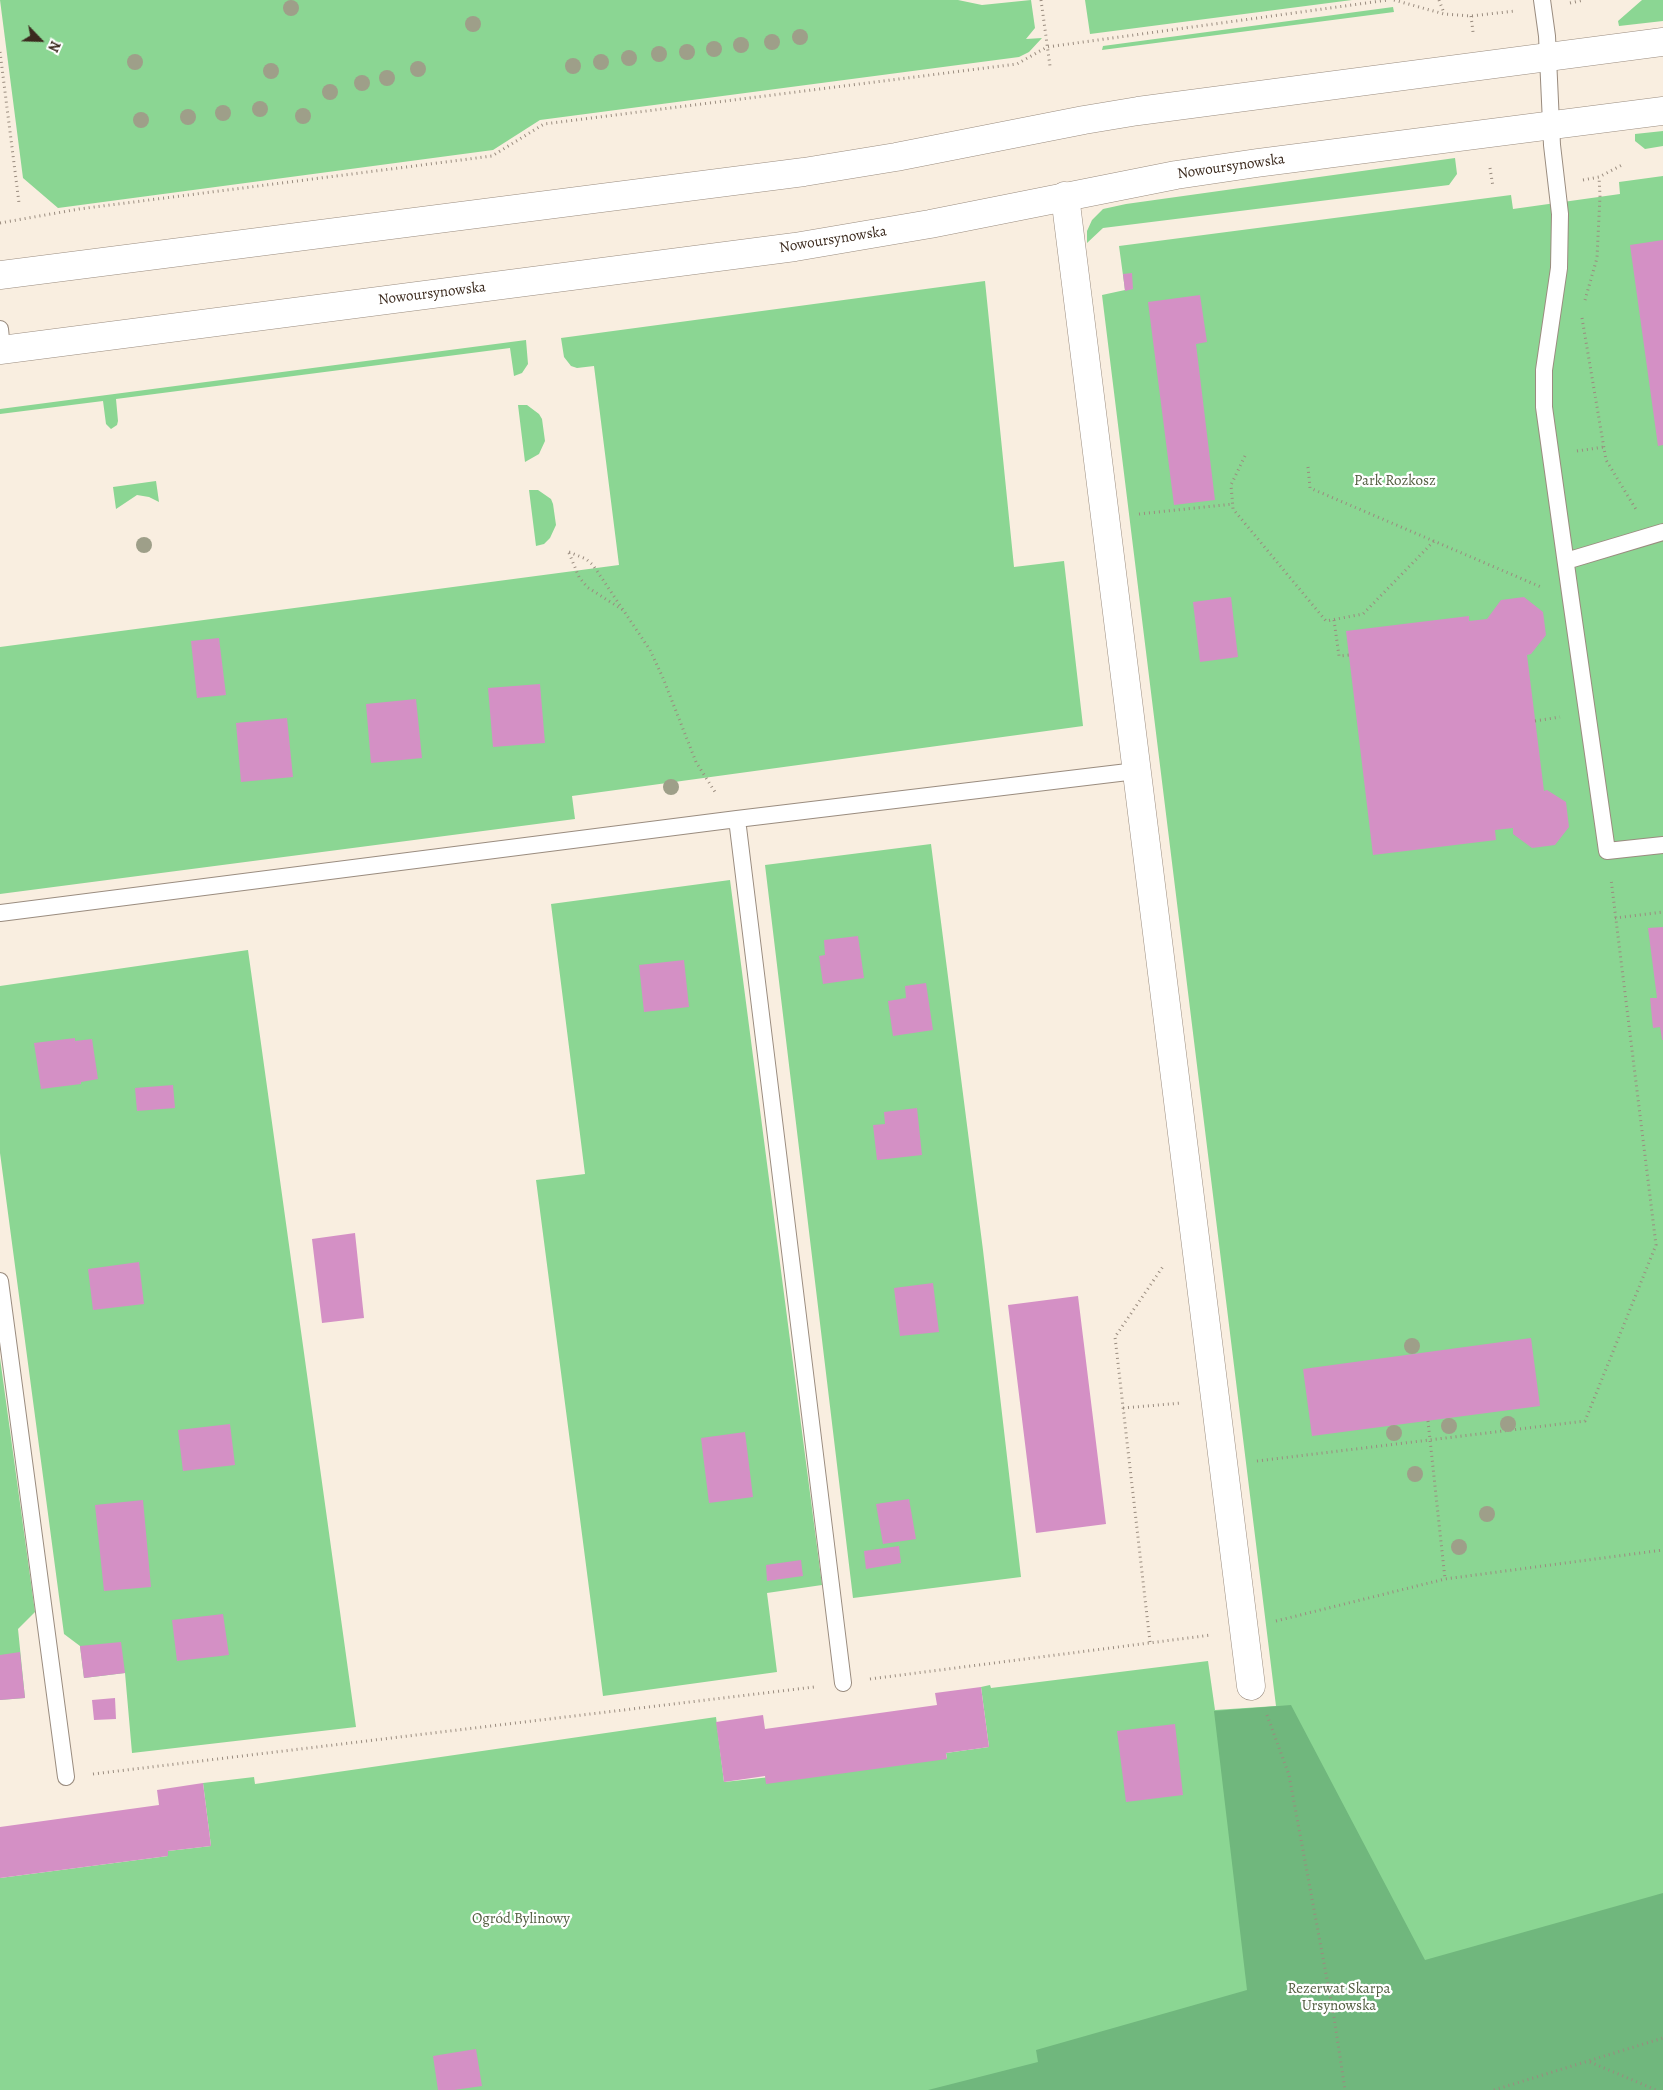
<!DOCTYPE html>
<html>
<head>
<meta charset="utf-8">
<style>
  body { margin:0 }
  #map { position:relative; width:1663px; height:2090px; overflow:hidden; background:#f9eee0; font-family:Alegreya,serif }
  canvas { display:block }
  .north { position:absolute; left:15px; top:15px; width:50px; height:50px; -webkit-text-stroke:4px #fff; paint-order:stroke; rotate:114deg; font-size:14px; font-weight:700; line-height:20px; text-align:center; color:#3b2a1e }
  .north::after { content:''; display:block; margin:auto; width:18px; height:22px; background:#3b2a1e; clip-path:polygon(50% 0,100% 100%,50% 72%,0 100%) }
</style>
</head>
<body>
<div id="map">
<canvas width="1663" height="2090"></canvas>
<div class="north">N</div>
</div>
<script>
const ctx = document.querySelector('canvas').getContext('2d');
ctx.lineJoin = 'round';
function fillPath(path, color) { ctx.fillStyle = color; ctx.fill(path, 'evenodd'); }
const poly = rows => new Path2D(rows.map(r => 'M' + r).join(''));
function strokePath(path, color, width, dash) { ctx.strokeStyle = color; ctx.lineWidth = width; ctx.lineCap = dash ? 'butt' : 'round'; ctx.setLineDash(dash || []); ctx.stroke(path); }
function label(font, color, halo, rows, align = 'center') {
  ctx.font = font + ' Alegreya,serif'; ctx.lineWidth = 4.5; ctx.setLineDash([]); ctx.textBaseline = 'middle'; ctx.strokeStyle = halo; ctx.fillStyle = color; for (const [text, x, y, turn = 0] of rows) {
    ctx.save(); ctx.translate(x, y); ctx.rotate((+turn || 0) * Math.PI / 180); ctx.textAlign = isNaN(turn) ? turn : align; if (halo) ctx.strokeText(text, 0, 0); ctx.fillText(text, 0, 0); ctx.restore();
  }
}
fillPath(poly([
  [0,0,958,0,982,5,1031,0,1035,28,1026,39,1042,38,1029,52,1019,57,540,120,493,150,58,208,23,178],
  [1085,0,1352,0,1090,34],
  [1642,0,1663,0,1663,21,1619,26,1618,21],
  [1393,7,1394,12,1102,50,1103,46],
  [1663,131,1663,146,1645,149,1635,141,1635,134],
  [1455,158,1457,174,1449,185,1103,228,1087,243,1087,231,1092,220,1103,209,1126,204],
  [1663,176,1663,2090,0,2090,0,1878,168,1856,168,1851,211,1846,203,1783,254,1777,255,1784,716,1717,724,1782,947,1758,946,1753,989,1747,981,1687,990,1685,991,1688,1208,1661,1215,1710,1276,1706,1102,295,1125,290,1119,246,1511,195,1513,209,1620,194,1619,182],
  [985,281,1014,567,1064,561,1083,726,572,796,575,819,0,894,0,647,619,565,594,366,577,368,571,366,564,357,561,338],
  [526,340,528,364,522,373,514,376,510,348,116,399,118,421,117,425,111,429,106,424,103,401,0,414,0,409],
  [518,405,527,405,539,414,542,419,545,441,539,454,525,462],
  [156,481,159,502,149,497,137,495,116,509,113,487],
  [529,490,538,490,551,499,553,504,556,525,550,538,544,544,536,546],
  [931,844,983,1250,1021,1577,853,1598,765,865],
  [730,880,822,1585,767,1593,777,1672,603,1696,536,1180,585,1174,551,904],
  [248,950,356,1727,132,1753,125,1673,84,1678,80,1646,64,1634,0,1153,0,986],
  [0,1358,35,1612,18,1629,25,1698,0,1700]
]), '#8bd693');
fillPath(poly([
  [1291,1705,1425,1960,1663,1893,1663,2090,928,2090,1038,2062,1036,2050,1247,1990,1214,1711]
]), '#70b77d');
fillPath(poly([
  [1663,240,1663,445,1658,446,1630,245],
  [1132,273,1133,289,1125,291,1123,274],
  [1200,295,1207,342,1196,344,1215,500,1174,505,1148,302],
  [1231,597,1238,657,1200,662,1193,602],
  [1524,597,1543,612,1546,635,1531,654,1527,655,1544,791,1547,790,1566,802,1569,827,1555,845,1532,848,1513,834,1513,828,1495,830,1496,840,1373,855,1346,631,1469,616,1469,621,1487,619,1501,600],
  [219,638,226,695,197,698,191,641],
  [540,684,545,743,493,747,488,688],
  [416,699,422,758,371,763,366,704],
  [287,718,293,777,241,782,236,723],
  [1663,927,1663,1040,1662,1040,1660,1027,1653,1028,1650,998,1657,998,1648,928],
  [858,936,864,978,823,984,819,956,825,955,824,940],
  [684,960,689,1007,644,1012,639,965],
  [926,983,933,1030,893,1036,888,1001,906,998,905,986],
  [75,1038,75,1041,92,1039,98,1079,81,1082,81,1084,41,1089,34,1043],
  [173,1085,175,1108,137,1111,135,1088],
  [917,1108,922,1155,877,1160,873,1125,885,1124,884,1112],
  [355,1233,364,1318,322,1323,312,1239],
  [139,1262,144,1304,93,1310,88,1269],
  [933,1283,939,1332,900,1336,894,1288],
  [1078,1296,1106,1524,1036,1533,1008,1305],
  [1531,1338,1540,1406,1312,1436,1303,1369],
  [230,1424,235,1465,183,1471,178,1430],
  [745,1432,753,1497,709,1503,701,1438],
  [909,1499,916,1539,883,1544,876,1504],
  [143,1500,151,1587,104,1591,95,1505],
  [899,1546,901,1563,866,1569,864,1551],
  [801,1560,803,1576,767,1581,766,1565],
  [223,1614,229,1655,177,1661,172,1620],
  [121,1642,125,1673,84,1678,80,1646],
  [20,1652,25,1698,0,1700,0,1655],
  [981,1687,989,1747,946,1753,947,1759,766,1784,765,1776,724,1782,716,1722,763,1715,765,1729,937,1705,935,1693],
  [115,1698,116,1719,94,1720,92,1700],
  [1175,1724,1183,1795,1126,1802,1117,1731],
  [203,1783,211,1846,168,1851,168,1856,0,1878,0,1827,159,1805,157,1790],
  [476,2049,482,2086,454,2090,438,2090,433,2056]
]), '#d490c5');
const lane = poly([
  [1542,0,1547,36,1552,145,1560,214,1559,268,1544,370,1544,407,1571,600,1607,851,1663,845],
  [0,329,2,349],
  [1566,561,1663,532],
  [737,819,843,1683],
  [0,913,737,819,1136,771],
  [0,1281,66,1777]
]);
const street = poly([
  [1065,196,1251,1686]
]);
const secondary = poly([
  [0,275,804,172,896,157,1084,120,1138,111,1663,42],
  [0,350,795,247,930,224,1176,175,1257,163,1663,111]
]);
strokePath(lane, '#9a8c7f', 18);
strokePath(street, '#9a8c7f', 29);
strokePath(secondary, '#9a8c7f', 29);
strokePath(poly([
  [1041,0,1050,66],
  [1394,0,1444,14,1471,16,1515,11],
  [1439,0,1444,13],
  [1570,3,1584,0],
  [1471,16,1473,32],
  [0,52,19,203],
  [1490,168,1493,187],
  [1583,180,1599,177,1622,165],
  [0,223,79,209,492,156,544,124,1017,64,1047,47,1388,0],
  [1585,300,1597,258,1600,196,1599,177],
  [1582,318,1606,460,1637,511],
  [1577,451,1604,447],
  [1245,456,1231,485,1233,509,1326,621,1363,614,1434,541],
  [1308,467,1310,488,1541,587],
  [1139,514,1233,504],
  [569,552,586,559,593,565,650,650,663,678,696,762,715,792],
  [569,553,579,577,587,587,623,610],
  [1334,620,1339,656,1349,655],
  [1535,721,1560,717],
  [1615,918,1663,912],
  [1123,1408,1182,1403],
  [1428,1421,1445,1579],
  [1257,1461,1585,1421,1656,1245,1611,879],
  [1276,1621,1445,1579,1663,1550],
  [1150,1642,1115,1337,1164,1265],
  [870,1679,1211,1635],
  [1267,1715,1289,1775,1334,2017,1345,2090],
  [93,1774,814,1687],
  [1590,2062,1656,2090],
  [1494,2090,1663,2038]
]), '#9a8c7f', 3, [1, 4]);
strokePath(lane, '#fff', 16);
strokePath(street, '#fff', 28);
strokePath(secondary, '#fff', 28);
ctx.fillStyle = '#9e9f89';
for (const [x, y] of [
  [291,8],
  [473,24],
  [800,37],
  [772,42],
  [741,45],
  [714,49],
  [687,52],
  [659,54],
  [629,58],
  [135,62],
  [601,62],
  [573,66],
  [418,69],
  [271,71],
  [387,78],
  [362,83],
  [330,92],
  [260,109],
  [223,113],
  [303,116],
  [188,117],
  [141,120],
  [144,545],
  [671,787],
  [1412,1346],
  [1508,1424],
  [1449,1426],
  [1394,1433],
  [1415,1474],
  [1487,1514],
  [1459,1547]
]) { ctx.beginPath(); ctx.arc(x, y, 8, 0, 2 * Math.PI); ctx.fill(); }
label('15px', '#3b2a1e', '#fff', [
  ["Nowoursynowska",1231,167,-8],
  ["Nowoursynowska",833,240,-9],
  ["Nowoursynowska",432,294,-7]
]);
label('15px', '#535e41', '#fff', [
  ["Park Rozkosz",1395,481],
  ["Ogród Bylinowy",521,1919],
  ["Rezerwat Skarpa",1339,1989],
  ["Ursynowska",1339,2006]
]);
</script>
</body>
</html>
